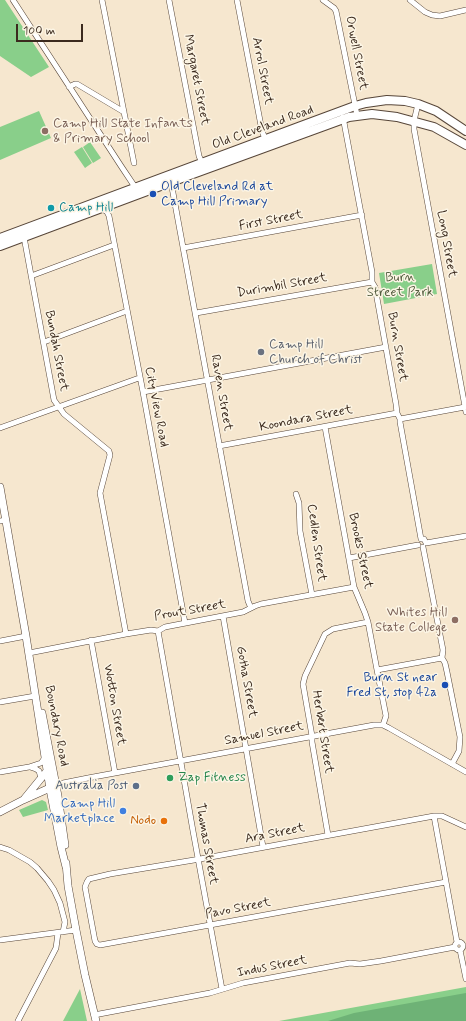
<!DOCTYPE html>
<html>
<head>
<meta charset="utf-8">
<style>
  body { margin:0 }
  #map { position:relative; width:466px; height:1021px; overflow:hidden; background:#f6e7cf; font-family:Mynerve,sans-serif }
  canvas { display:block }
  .scale { position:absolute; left:16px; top:24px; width:67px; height:18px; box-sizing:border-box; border:2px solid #3b2a1e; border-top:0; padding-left:5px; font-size:12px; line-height:14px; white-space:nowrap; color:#3b2a1e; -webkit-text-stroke:3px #fcf5e5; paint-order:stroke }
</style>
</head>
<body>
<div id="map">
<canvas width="466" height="1021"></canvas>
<div class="scale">100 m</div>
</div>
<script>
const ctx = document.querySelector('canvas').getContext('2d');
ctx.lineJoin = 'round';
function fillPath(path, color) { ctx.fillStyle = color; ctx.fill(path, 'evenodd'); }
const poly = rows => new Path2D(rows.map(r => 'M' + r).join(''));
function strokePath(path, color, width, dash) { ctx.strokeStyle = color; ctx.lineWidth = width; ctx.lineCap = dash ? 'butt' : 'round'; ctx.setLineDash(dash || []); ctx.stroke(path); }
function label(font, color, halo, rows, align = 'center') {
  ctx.font = font + ' Mynerve,sans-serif'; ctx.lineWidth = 3; ctx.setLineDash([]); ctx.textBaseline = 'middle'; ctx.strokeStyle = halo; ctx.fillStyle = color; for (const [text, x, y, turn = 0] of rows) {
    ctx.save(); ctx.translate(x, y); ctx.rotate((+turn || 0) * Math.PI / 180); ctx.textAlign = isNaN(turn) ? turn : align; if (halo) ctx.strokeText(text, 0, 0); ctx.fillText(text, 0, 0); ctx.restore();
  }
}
fillPath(poly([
  [0,0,5,0,49,67,31,77,0,56],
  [39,111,51,138,0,160,0,127],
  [90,142,101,158,93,163,83,147],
  [82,147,92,163,85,168,74,152],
  [432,264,437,294,384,304,379,273],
  [42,800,46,802,48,810,23,817,19,810],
  [466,987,466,1021,279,1021],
  [80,989,87,1021,63,1021]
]), '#89cf8a');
fillPath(poly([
  [466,993,466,1021,328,1021,354,1013]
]), '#6eb276');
const minor = poly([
  [13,0,121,166,137,190],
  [102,0,134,163],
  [169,0,199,156,202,163],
  [237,0,262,131,266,141],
  [323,0,334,8,336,11,357,115],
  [410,0,425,12,432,15,440,16,466,10],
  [69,87,75,84,77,84,124,112],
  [418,104,414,121,414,129,466,412],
  [343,117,372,272,372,282,375,287,396,404,397,413,400,419,400,422,421,539,424,539,426,543],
  [171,182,248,601,251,608],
  [100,207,107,212,109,216,143,392,185,623],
  [24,237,54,400,64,414,109,451,110,455,100,493,126,634],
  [183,248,362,215],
  [31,276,114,245],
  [196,313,372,282],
  [44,342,127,311],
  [143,392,386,347],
  [400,419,465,407],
  [325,427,354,587,365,613,368,622,377,670,386,716,383,725],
  [0,428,139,378],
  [219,446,397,413],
  [296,494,299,503,300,531,312,595],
  [0,521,6,520],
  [426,543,466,536],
  [423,547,443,650,442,658,445,663,447,672,460,737,459,751,452,764],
  [349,558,418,545],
  [223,616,263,847],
  [158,631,193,831,222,989],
  [91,640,115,773],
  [0,641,26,636],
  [29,653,126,634,151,630,158,631,165,627,243,612,255,606,261,604,354,587],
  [377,670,442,658],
  [0,702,35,696],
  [30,767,36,769,39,771,41,778],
  [0,772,29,767,41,763,44,759],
  [56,786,63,783,88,778,374,725,383,725,389,728,466,772],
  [434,816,457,942],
  [328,835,312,742,312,736,303,684,305,676,325,634,333,629,368,622],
  [0,847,9,850,30,862,37,868,48,881,54,890,60,903,65,922,63,932],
  [446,882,100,945,97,944,95,941,85,887,87,882,89,879,110,874,200,859,434,816,442,816,466,827],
  [0,940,76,930],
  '455 946a4 4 0 1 1 8 0a4 4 0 1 1-8 0Z',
  [460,950,466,979],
  [94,1015,210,993,243,983,350,963,360,964,381,961,455,947],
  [18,1021,56,948,58,933]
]);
const major = poly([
  [0,487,26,636,50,789,61,847,66,867],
  [42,713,58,796,65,845],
  [25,798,47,771],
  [0,812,23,800,52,787],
  [66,863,68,886,76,930,85,975,96,1021]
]);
const highway = poly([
  [0,238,301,126,355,106,366,103,387,100,405,101,418,104,436,111,466,131],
  [0,246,190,175,349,117,372,114,397,117,434,127,466,145]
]);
strokePath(minor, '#574639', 6);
strokePath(major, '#574639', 8);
strokePath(highway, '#574639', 10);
strokePath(minor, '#fff', 5);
strokePath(major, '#fff', 7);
strokePath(highway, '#fff', 8);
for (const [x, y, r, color] of [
  [45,131,4,"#8d6e63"],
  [153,194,4,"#1a4fb4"],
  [51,208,4,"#0f9aa8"],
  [261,352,4,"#6b7280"],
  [455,620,4,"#8d6e63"],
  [445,685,4,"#1a4fb4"],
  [170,778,4,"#2e9e5b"],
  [136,786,4,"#5c6f8a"],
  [123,811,4,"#3f7fe0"],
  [164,821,4,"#e8710a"]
]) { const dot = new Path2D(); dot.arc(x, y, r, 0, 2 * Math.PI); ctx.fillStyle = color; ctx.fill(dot); strokePath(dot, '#fcf5e5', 1.5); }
label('13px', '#3b2a1e', '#fcf5e5', [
  ["Orwell Street",356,53,79],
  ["Arrol Street",262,71,79],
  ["Margaret Street",196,80,79],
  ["Old Cleveland Road",263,128,-20],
  ["First Street",271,221,-11],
  ["Long Street",446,244,80],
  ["Durimbil Street",282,286,-10],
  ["Burn Street",397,347,80],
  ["Bundah Street",56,351,79],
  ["Raven Street",221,393,80],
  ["City View Road",156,407,79],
  ["Koondara Street",306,419,-11],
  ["Cedlen Street",316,543,82],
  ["Brooks Street",360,551,78],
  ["Prout Street",190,611,-10],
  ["Gotha Street",246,682,80],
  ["Wotton Street",114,705,80],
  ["Boundary Road",56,726,79],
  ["Herbert Street",322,732,81],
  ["Samuel Street",264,734,-11],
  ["Ara Street",275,834,-11],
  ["Thomas Street",206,844,80],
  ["Pavo Street",238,909,-11],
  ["Indus Street",272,967,-11]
]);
label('13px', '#785e54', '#fcf5e5', [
  ["Camp Hill State Infants",53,124],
  ["& Primary School",53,139],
  ["Whites Hill",447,613,"right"],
  ["State College",447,628,"right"]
], 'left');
label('13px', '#164399', '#fcf5e5', [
  ["Old Cleveland Rd at",161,187],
  ["Camp Hill Primary",161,202],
  ["Burn St near",437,678,"right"],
  ["Fred St, stop 42a",437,693,"right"]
], 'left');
label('13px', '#0d838f', '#fcf5e5', [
  ["Camp Hill",59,208]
], 'left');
label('13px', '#525c3e', '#fcf5e5', [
  ["Burn",400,278],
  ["Street Park",400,293]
]);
label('13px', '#5b616d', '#fcf5e5', [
  ["Camp Hill",269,345],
  ["Church of Christ",269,360]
], 'left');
label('13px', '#27864d', '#fcf5e5', [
  ["Zap Fitness",178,778]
], 'left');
label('13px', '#4e5e75', '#fcf5e5', [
  ["Australia Post",128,786]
], 'right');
label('13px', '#366cbe', '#fcf5e5', [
  ["Camp Hill",115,804],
  ["Marketplace",115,819]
], 'right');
label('13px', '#c56008', '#fcf5e5', [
  ["Nodo",156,821]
], 'right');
</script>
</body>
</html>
